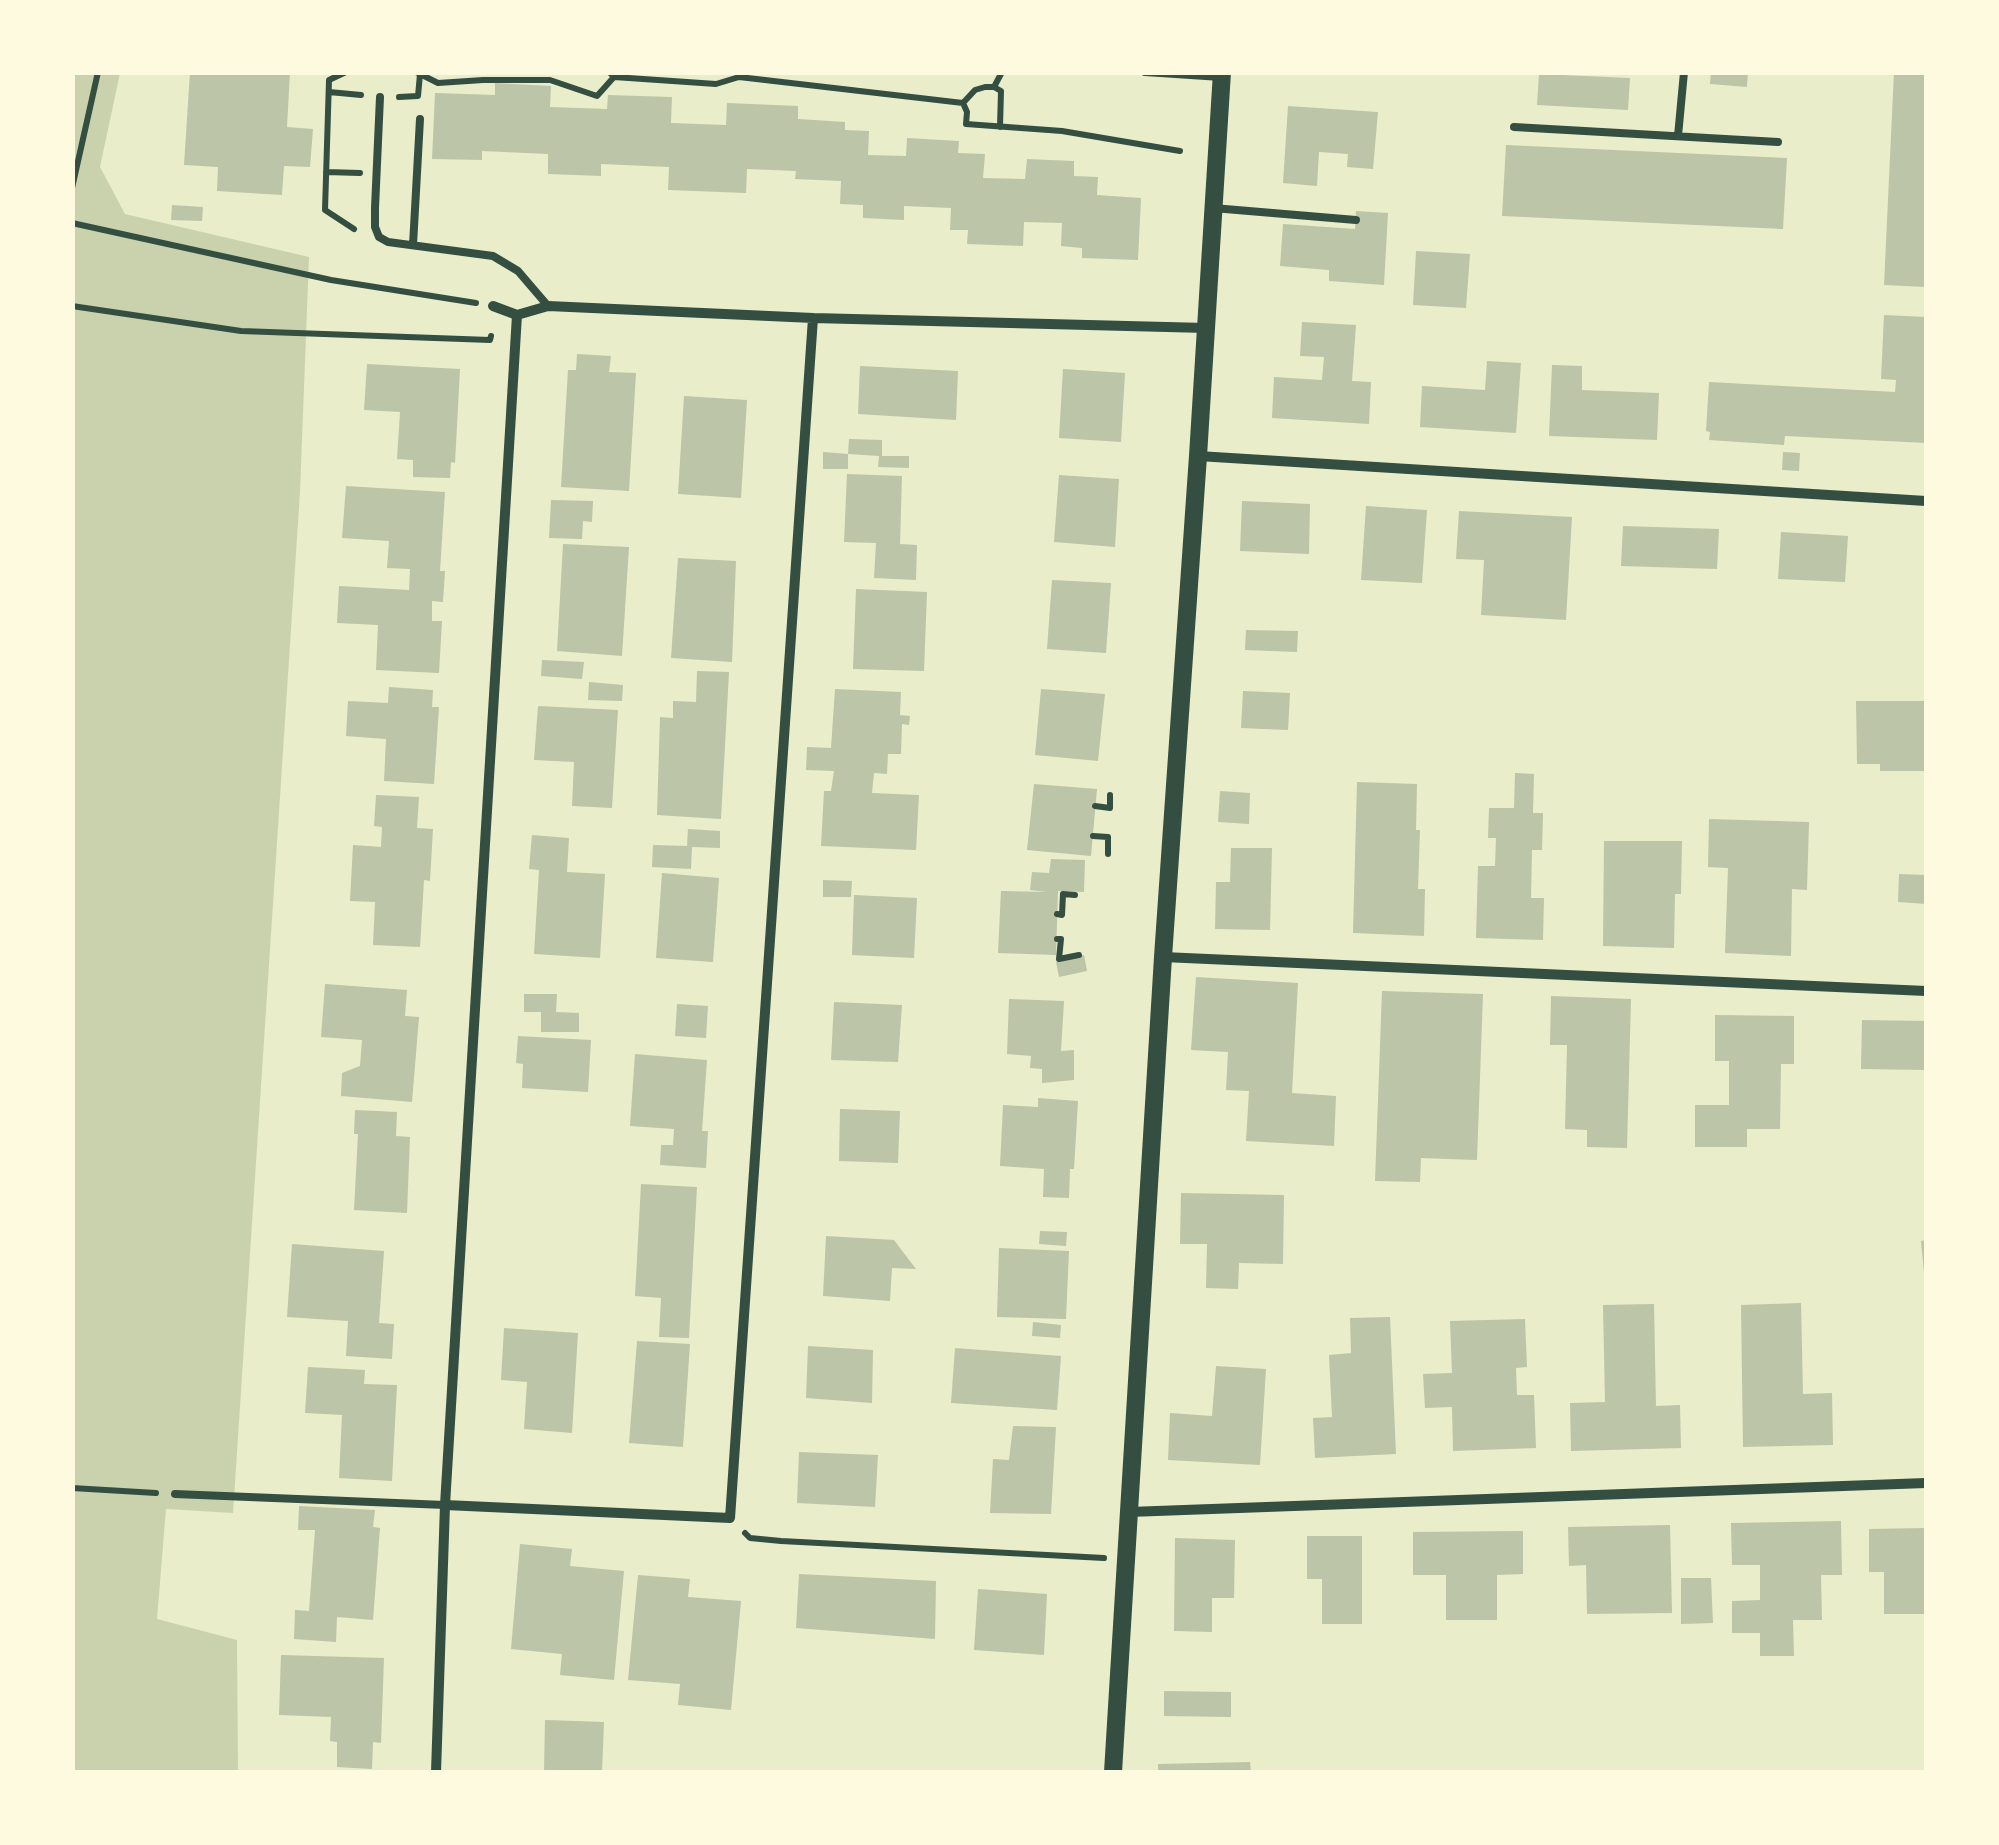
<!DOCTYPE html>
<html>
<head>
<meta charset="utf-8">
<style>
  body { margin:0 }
  #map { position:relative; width:1999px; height:1845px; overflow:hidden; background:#e9edc9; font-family:"Sofia Sans Condensed",sans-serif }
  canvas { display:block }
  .frame { position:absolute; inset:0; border:75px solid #fefae0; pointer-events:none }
</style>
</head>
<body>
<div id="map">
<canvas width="1999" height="1845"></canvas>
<div class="frame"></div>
</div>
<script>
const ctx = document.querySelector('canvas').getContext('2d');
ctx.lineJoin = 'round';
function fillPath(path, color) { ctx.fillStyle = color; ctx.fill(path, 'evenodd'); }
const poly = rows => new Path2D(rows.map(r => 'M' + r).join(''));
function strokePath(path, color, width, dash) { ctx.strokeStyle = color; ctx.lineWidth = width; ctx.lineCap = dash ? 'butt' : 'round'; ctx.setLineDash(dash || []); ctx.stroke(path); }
fillPath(poly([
  [72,73,120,73,100,167,125,214,309,257,300,492,233,1513,166,1509,157,1619,237,1640,238,1772,73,1772]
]), '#cad2ad');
fillPath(poly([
  [190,72,290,72,287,127,313,129,310,167,284,166,282,195,217,191,218,167,184,165],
  [1711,72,1748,72,1747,87,1710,84],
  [1894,72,1926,72,1926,287,1884,285],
  [1539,74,1630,78,1628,110,1537,105],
  [495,83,551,86,550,107,607,109,608,95,672,97,671,123,726,125,727,103,798,106,798,119,845,122,845,130,869,131,868,155,906,156,907,138,959,141,958,153,985,154,983,178,1025,179,1027,159,1074,161,1074,176,1098,177,1097,195,1141,198,1138,260,1082,258,1082,248,1061,246,1062,223,1024,222,1023,246,967,244,968,230,950,230,951,208,904,206,904,220,863,218,863,205,840,204,841,181,795,179,796,171,747,169,746,193,668,190,669,167,601,164,601,176,548,174,548,154,482,151,482,160,432,159,435,93,495,95],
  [1288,106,1378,112,1373,169,1347,167,1348,154,1319,152,1317,186,1283,183],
  [1506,145,1787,158,1783,229,1502,216],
  [172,205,203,207,202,221,171,220],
  [1356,211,1388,213,1384,285,1329,281,1329,270,1280,266,1283,224,1355,229],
  [1416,251,1470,254,1466,308,1413,305],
  [1884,315,1926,317,1926,382,1924,393,1926,394,1926,443,1785,436,1784,445,1709,440,1710,432,1706,431,1709,382,1895,392,1896,380,1881,379],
  [1302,322,1356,325,1352,381,1371,382,1369,424,1272,418,1274,377,1322,380,1324,357,1300,356],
  [577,354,611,356,609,372,636,373,629,491,561,487,568,370,576,370],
  [1487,361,1521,363,1516,433,1420,427,1422,386,1485,390],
  [367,364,460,369,455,463,451,462,450,478,413,477,413,460,397,459,400,412,364,410],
  [1552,365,1582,366,1582,390,1659,393,1657,440,1549,436],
  [860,366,958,371,956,420,858,414],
  [1063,369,1125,373,1121,442,1059,438],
  [684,396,747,400,741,498,678,494],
  [849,439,882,440,882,456,909,456,909,468,878,467,879,456,848,454],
  [823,452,848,454,848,469,823,469],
  [1783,452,1800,453,1799,471,1782,470],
  [847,474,902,476,900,544,917,545,916,580,874,578,876,543,844,542],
  [1059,475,1119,479,1115,547,1054,542],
  [346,486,445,492,440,571,445,571,443,602,432,601,432,621,442,621,439,673,376,670,378,625,337,623,339,586,409,590,410,569,387,568,389,541,342,538],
  [551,500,593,501,592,522,583,521,582,539,549,538],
  [1242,501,1310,504,1309,554,1240,551],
  [1366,506,1427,510,1422,583,1361,580],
  [1459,511,1572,517,1566,620,1481,615,1484,560,1456,559],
  [1623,526,1719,529,1717,569,1621,566],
  [1781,532,1848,536,1845,582,1778,579],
  [563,544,629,547,622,656,557,651],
  [678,558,736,561,732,662,671,658],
  [1052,580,1111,583,1106,653,1047,649],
  [856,589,927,592,924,671,853,669],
  [1246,630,1298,631,1297,652,1245,650],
  [542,660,584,662,582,679,541,676],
  [697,671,729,672,721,819,657,815,660,717,673,718,673,701,696,702],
  [589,682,623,685,622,701,588,700],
  [389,687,433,690,432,707,439,707,434,784,384,781,386,739,346,736,348,701,388,703],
  [835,689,901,692,900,715,910,716,909,725,902,724,901,754,888,754,887,774,874,773,872,793,919,795,916,850,821,846,824,791,831,791,834,771,806,770,807,747,831,748],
  [1041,689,1105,694,1098,761,1035,755],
  [1243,691,1290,693,1288,730,1241,728],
  [1856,701,1926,701,1926,764,1924,764,1924,771,1880,771,1880,764,1857,764],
  [538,706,618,710,612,808,572,806,574,762,534,760],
  [1515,773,1534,774,1533,813,1543,813,1542,850,1532,850,1531,898,1544,898,1543,940,1476,938,1478,866,1495,866,1496,838,1488,838,1489,808,1514,808],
  [1357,782,1417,784,1416,830,1420,830,1418,889,1425,889,1424,936,1353,933],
  [1034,784,1097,789,1091,856,1027,850],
  [1220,791,1250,793,1249,824,1218,822],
  [376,795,419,797,417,828,433,829,430,881,424,880,420,947,373,945,375,902,350,901,353,845,381,847,382,827,374,826],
  [1709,819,1809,822,1807,890,1792,889,1791,956,1725,953,1728,868,1708,867],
  [688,829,720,831,720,848,692,847,691,869,652,867,653,845,687,846],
  [532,835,569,838,567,872,605,874,600,958,534,954,539,870,529,869],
  [1604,841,1682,841,1681,894,1675,894,1674,948,1603,946],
  [1231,848,1272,848,1270,930,1215,929,1216,882,1230,882],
  [1051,859,1085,860,1084,892,1058,891,1056,955,998,953,1001,891,1047,892,1030,890,1032,872,1049,873],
  [662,873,719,878,713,962,656,958],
  [1899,874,1926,875,1926,904,1898,902],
  [823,880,852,881,851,897,823,897],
  [854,895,917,898,914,958,852,955],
  [1084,955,1087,971,1059,977,1056,962],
  [1196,977,1298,983,1292,1093,1336,1096,1334,1146,1246,1141,1249,1091,1226,1090,1228,1052,1191,1050],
  [325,984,407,990,405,1016,419,1017,412,1102,341,1096,342,1073,360,1066,362,1040,321,1037],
  [1382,991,1483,994,1477,1160,1421,1158,1420,1182,1375,1181],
  [524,994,557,994,556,1012,579,1013,579,1032,541,1032,541,1012,524,1012],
  [1551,996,1631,999,1627,1148,1587,1147,1587,1130,1565,1129,1567,1045,1550,1045],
  [1009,999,1064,1001,1061,1051,1074,1050,1074,1080,1042,1083,1042,1069,1030,1068,1031,1056,1007,1054],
  [834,1002,902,1005,898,1062,831,1060],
  [677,1004,708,1006,706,1038,675,1036],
  [1715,1015,1794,1016,1794,1064,1781,1064,1780,1129,1747,1129,1747,1147,1695,1147,1695,1105,1729,1105,1729,1061,1715,1061],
  [1862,1020,1926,1021,1926,1070,1861,1069],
  [518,1036,591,1040,588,1092,522,1088,523,1064,516,1063],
  [635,1054,707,1060,702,1131,708,1131,706,1168,660,1165,661,1145,673,1145,674,1129,630,1126],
  [1038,1098,1078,1101,1074,1169,1070,1169,1069,1198,1043,1197,1044,1169,1000,1166,1003,1105,1038,1107],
  [840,1109,900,1111,898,1163,839,1161],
  [355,1110,397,1112,396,1136,410,1137,407,1213,354,1210,358,1134,354,1134],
  [641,1184,697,1187,689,1338,659,1337,661,1298,635,1296],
  [1181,1193,1284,1195,1283,1264,1239,1263,1238,1289,1206,1288,1207,1244,1180,1244],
  [1040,1231,1067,1232,1066,1246,1039,1244],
  [826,1236,894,1240,916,1269,892,1268,890,1301,823,1296],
  [1926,1240,1926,1273,1924,1273,1921,1241],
  [292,1244,384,1251,379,1323,394,1324,392,1359,346,1356,348,1321,287,1317],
  [999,1248,1069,1251,1066,1319,997,1317],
  [1801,1303,1803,1394,1832,1393,1833,1445,1743,1447,1741,1305],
  [1654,1304,1656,1406,1680,1405,1681,1448,1571,1451,1570,1403,1605,1402,1603,1305],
  [1390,1317,1396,1454,1315,1458,1313,1418,1332,1417,1329,1355,1351,1353,1350,1318],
  [1525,1319,1527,1367,1516,1368,1517,1395,1534,1395,1536,1448,1453,1451,1452,1407,1425,1408,1423,1374,1452,1373,1450,1321],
  [1033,1322,1061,1325,1060,1338,1032,1336],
  [504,1328,578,1333,572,1433,524,1429,527,1382,501,1380],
  [637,1341,690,1344,683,1447,629,1443],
  [808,1346,873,1350,872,1403,806,1398],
  [955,1348,1061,1356,1057,1410,951,1403],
  [1216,1366,1266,1369,1260,1465,1168,1460,1170,1413,1212,1416],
  [308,1367,365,1370,364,1384,397,1385,392,1481,339,1478,342,1415,305,1413],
  [1013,1426,1056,1427,1051,1514,990,1513,993,1459,1009,1460],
  [799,1452,878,1455,875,1507,797,1503],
  [299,1506,375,1510,373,1527,380,1528,373,1620,337,1617,336,1642,294,1639,295,1610,309,1611,315,1530,298,1530],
  [1841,1521,1842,1575,1821,1575,1822,1620,1793,1620,1794,1656,1760,1656,1760,1633,1732,1633,1732,1601,1760,1600,1760,1565,1732,1565,1731,1523],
  [1670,1525,1672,1613,1587,1614,1586,1565,1569,1566,1568,1527],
  [1926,1528,1926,1614,1884,1614,1884,1572,1869,1572,1869,1529],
  [1523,1531,1523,1574,1497,1575,1497,1620,1446,1620,1446,1575,1413,1575,1413,1532],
  [1307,1536,1362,1536,1362,1624,1322,1624,1322,1579,1307,1579],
  [1175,1538,1235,1540,1234,1598,1212,1598,1212,1632,1174,1631],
  [520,1544,572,1549,570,1566,624,1571,614,1680,560,1675,562,1654,511,1649],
  [799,1574,936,1581,935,1639,796,1628],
  [638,1575,690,1579,688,1597,741,1601,731,1710,678,1705,680,1684,628,1680],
  [1681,1578,1711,1578,1713,1623,1681,1624],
  [978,1589,1047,1594,1044,1655,974,1650],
  [281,1655,384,1658,381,1743,373,1742,372,1769,337,1767,337,1742,330,1741,331,1717,279,1715],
  [1164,1691,1231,1692,1231,1717,1164,1716],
  [545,1720,604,1722,602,1772,544,1772],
  [1250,1762,1251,1772,1158,1772,1158,1764]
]), '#bcc5a7');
strokePath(poly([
  [346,72,329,80,325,210,354,229],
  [416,72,438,83,483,80,550,80,597,96,614,77],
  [609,72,614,77,716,84,739,77,963,103,967,112,966,124,1062,131,1180,151],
  [994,87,1002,72],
  [329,92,361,95],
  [399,97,418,96,420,74],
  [963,103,975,90,985,87,994,87,1001,91,1000,127],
  [326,172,360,173],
  [72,188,98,72],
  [72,223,331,280,476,303],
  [72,306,241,331,490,340,491,336],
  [1095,806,1110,808,1110,795],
  [1093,836,1108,837,1108,854],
  [1057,914,1062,915,1063,894,1075,895],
  [1057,939,1061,939,1059,959,1079,955],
  [72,1488,156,1493],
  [745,1533,750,1538,781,1541,1104,1558]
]), '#344e41', 6);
strokePath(poly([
  [1145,72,1221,77],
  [380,97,375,208,375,227,379,237,388,242,493,256,518,271,548,306],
  [1514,127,1778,142],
  [1678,136,1684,72],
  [1213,208,1356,220],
  [413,245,420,119],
  [175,1494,445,1505]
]), '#344e41', 8);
strokePath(poly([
  [493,306,517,315,548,306,813,318,1206,328],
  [1198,456,1926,501],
  [1163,957,1926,991],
  [445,1505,730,1518,813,318],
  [1129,1512,1926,1483],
  [436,1772,445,1505,517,315]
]), '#344e41', 10);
strokePath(poly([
  [1113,1772,1163,957,1198,456,1222,72]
]), '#344e41', 18);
</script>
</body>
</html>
